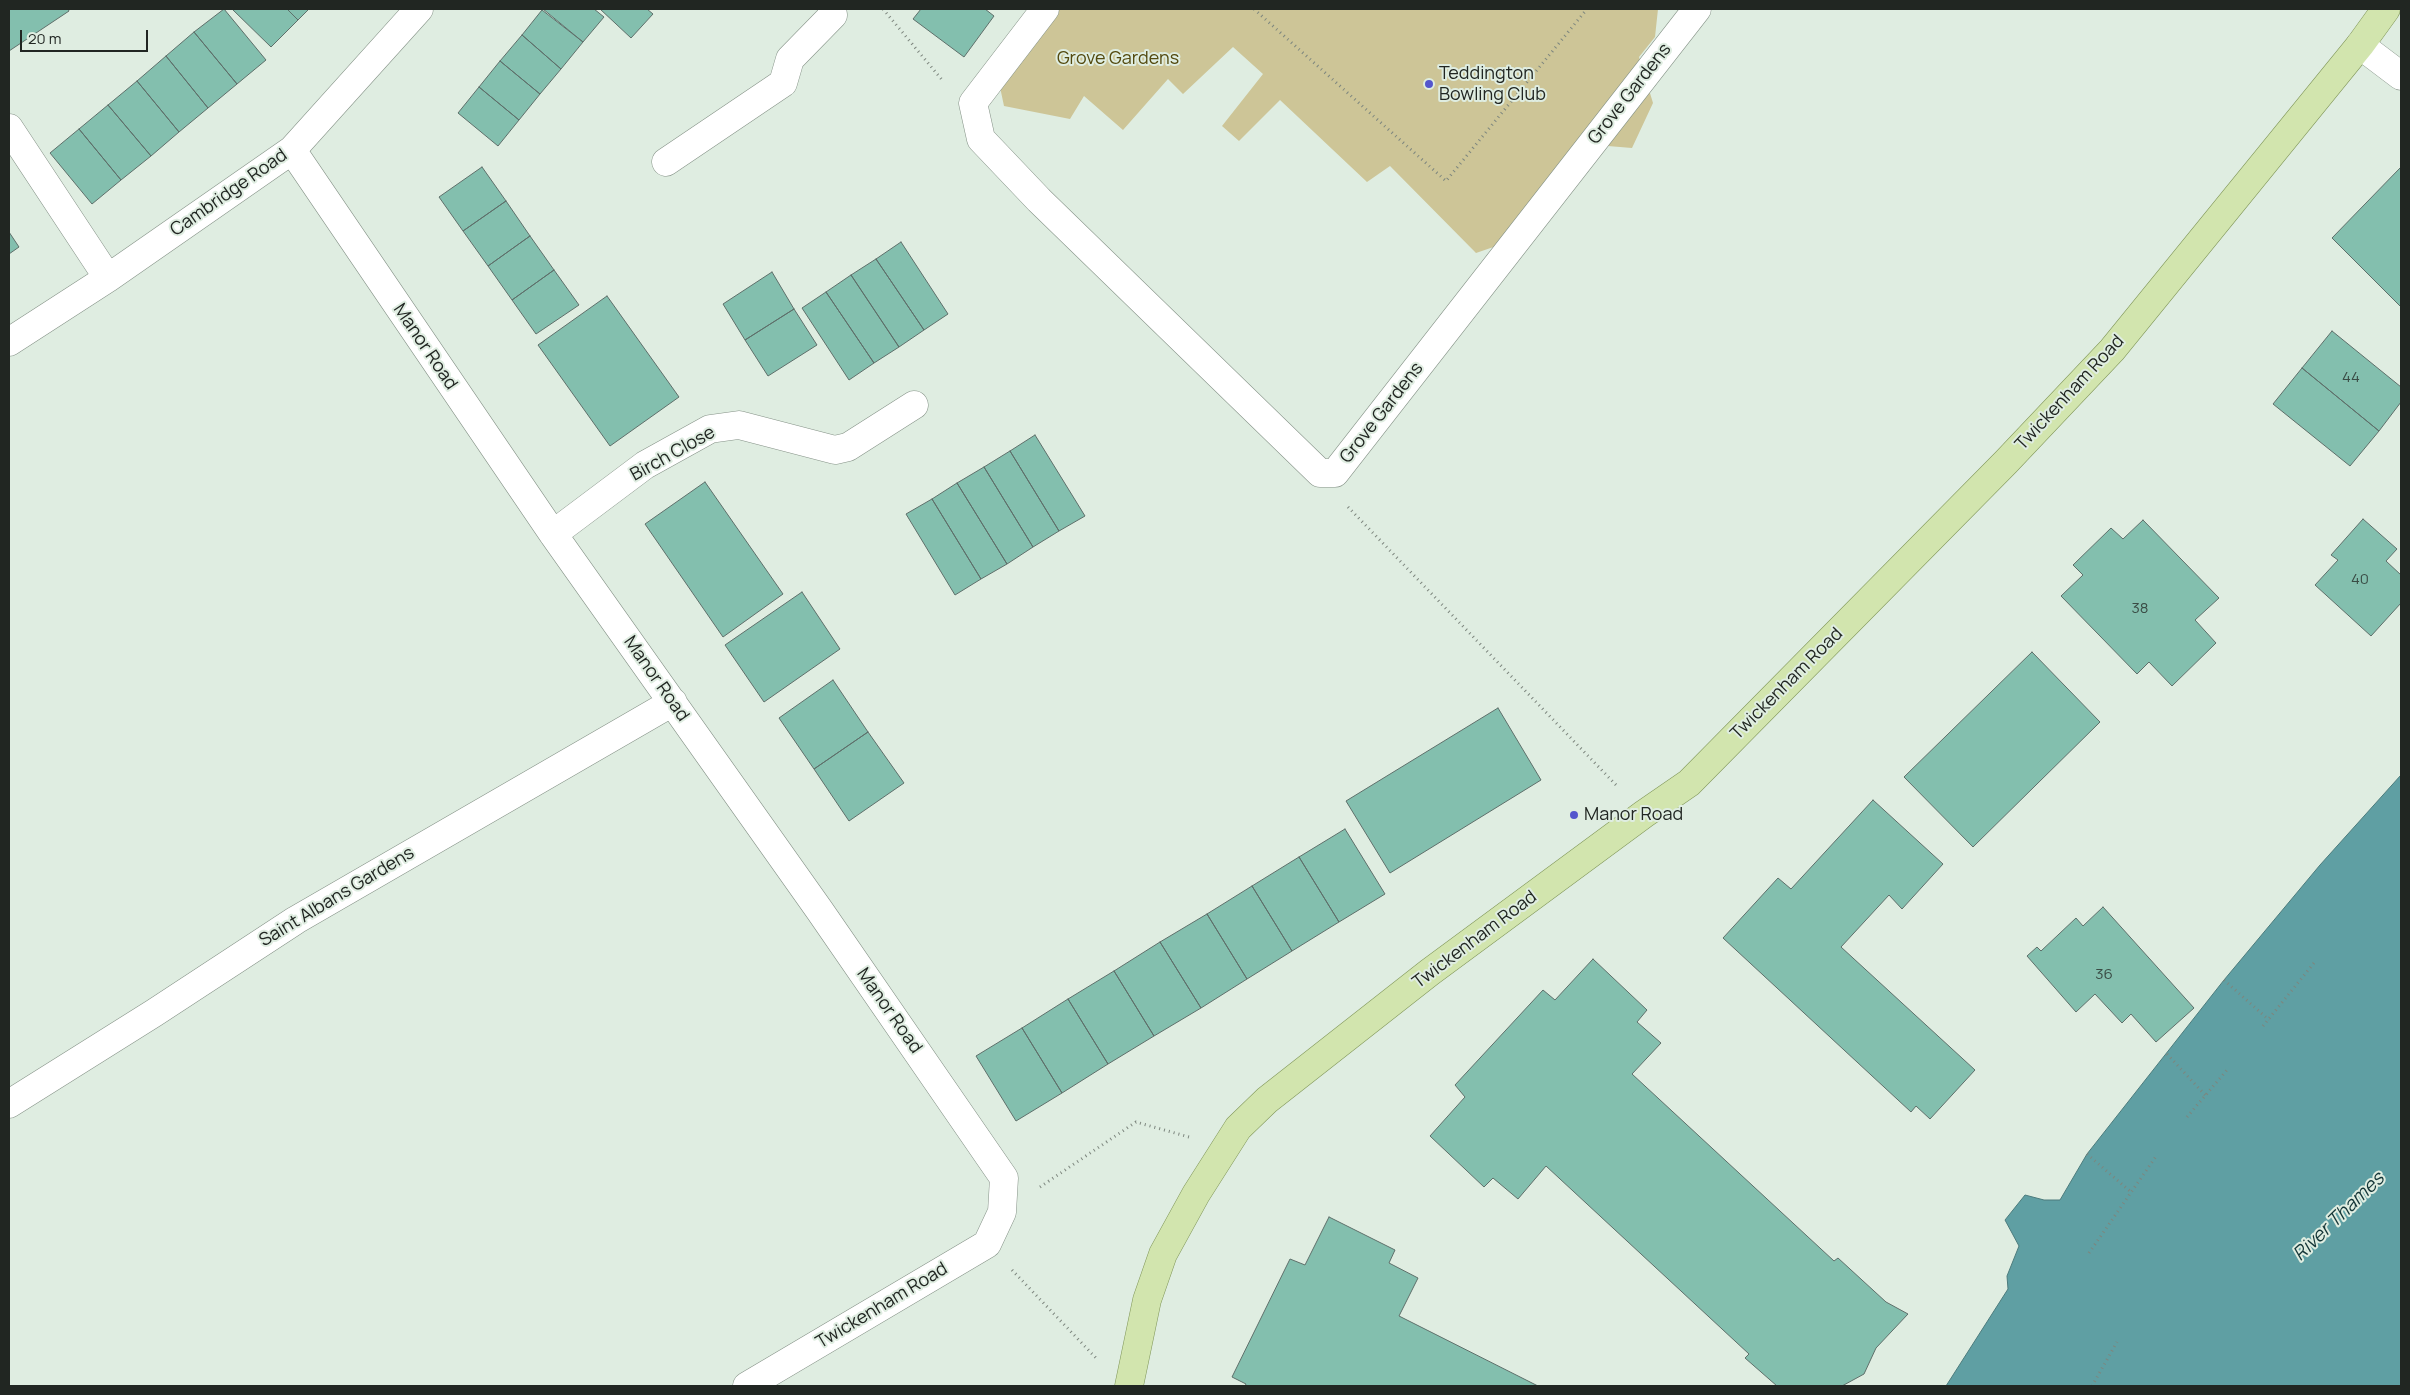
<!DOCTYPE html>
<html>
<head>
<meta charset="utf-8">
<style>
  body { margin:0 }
  #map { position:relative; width:2410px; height:1395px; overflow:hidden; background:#dfede1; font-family:Manrope,sans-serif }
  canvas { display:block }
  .frame { position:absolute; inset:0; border:10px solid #212622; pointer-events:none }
  .scale { position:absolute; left:20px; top:30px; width:128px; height:22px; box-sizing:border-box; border:2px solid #212622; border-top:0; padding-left:6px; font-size:15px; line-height:18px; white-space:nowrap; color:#212622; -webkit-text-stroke:4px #dfede1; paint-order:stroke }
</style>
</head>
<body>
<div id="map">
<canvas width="2410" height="1395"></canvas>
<div class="frame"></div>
<div class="scale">20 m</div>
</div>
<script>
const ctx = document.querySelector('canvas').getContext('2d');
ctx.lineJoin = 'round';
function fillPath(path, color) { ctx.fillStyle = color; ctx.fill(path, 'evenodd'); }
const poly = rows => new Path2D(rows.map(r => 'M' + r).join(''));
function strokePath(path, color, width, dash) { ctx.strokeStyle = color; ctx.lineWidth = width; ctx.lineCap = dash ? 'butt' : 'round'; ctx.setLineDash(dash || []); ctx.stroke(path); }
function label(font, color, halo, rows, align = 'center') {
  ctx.font = font + ' Manrope,sans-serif'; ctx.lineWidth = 4; ctx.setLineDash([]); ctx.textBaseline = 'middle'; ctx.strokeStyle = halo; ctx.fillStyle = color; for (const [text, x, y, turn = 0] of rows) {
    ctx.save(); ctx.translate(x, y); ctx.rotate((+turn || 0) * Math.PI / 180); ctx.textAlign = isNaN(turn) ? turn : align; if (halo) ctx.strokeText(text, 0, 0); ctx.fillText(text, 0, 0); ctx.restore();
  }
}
fillPath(poly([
  [1030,9,1658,9,1655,37,1639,57,1653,103,1632,148,1608,146,1508,242,1476,253,1390,166,1367,182,1280,100,1239,141,1222,126,1263,74,1233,47,1183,94,1168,79,1123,130,1084,96,1070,119,1004,106,993,54]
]), '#cdc597');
const water = poly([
  [2401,775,2401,1386,1946,1386,2008,1289,2007,1276,2019,1246,2005,1220,2025,1195,2044,1200,2060,1200,2087,1154,2224,980,2320,865,2401,775]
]);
fillPath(water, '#5f9fa3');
strokePath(water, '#4c7b7c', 1);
const building = poly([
  [9,9,68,9,69,11,9,51,9,9],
  [224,9,266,60,237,84,194,32,224,9],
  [232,9,287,9,298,20,271,47,232,9],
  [287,9,309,9,298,20,287,9],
  [543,9,594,9,604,17,583,42,543,9],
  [600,9,647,9,653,14,631,38,600,9],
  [921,9,985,9,994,16,964,57,913,19,921,9],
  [542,10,583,42,561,69,522,35,542,10],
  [194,32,237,84,208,108,166,56,194,32],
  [522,35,561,69,540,94,500,61,522,35],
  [166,56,208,108,179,132,137,81,166,56],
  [500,61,540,94,519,120,479,87,500,61],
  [137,81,179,132,151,156,108,105,137,81],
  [479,87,519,120,498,146,458,113,479,87],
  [108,105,151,156,121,180,79,129,108,105],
  [79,129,121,180,92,204,50,153,79,129],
  [482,167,506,201,463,231,439,197,482,167],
  [2401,167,2401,307,2332,238,2401,167],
  [506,201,530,236,488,266,463,231,506,201],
  [9,232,19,247,9,254,9,232],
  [530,236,554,270,512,300,488,266,530,236],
  [901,242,948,314,924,330,876,259,901,242],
  [876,259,924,330,899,347,851,275,876,259],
  [554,270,579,305,536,334,512,300,554,270],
  [772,272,794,309,745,340,723,304,772,272],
  [851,275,899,347,874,363,826,292,851,275],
  [826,292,874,363,849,380,802,308,826,292],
  [607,296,679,397,610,446,538,345,607,296],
  [794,309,817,345,768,376,745,340,794,309],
  [2332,331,2401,387,2401,402,2379,431,2302,368,2332,331],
  [2302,368,2379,431,2350,466,2273,404,2302,368],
  [1035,435,1085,516,1059,531,1010,451,1035,435],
  [1010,451,1059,531,1033,547,984,467,1010,451],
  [984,467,1033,547,1007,564,957,483,984,467],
  [705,482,783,594,723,637,645,524,705,482],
  [957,483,1007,564,981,579,932,499,957,483],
  [932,499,981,579,955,595,906,514,932,499],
  [2363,519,2397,549,2386,561,2401,575,2401,603,2371,636,2315,585,2338,560,2331,555,2363,519],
  [2143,520,2219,598,2195,620,2216,643,2172,686,2149,662,2137,674,2061,596,2083,575,2073,565,2111,528,2123,539,2143,520],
  [802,592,840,649,764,702,725,645,802,592],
  [2032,652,2100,722,1973,847,1904,777,2032,652],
  [833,680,868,732,814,769,779,718,833,680],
  [1498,708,1541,780,1390,873,1346,801,1498,708],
  [868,732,904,783,849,821,814,769,868,732],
  [1873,800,1943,864,1902,909,1889,895,1841,947,1975,1070,1930,1119,1916,1106,1911,1112,1723,938,1778,878,1791,889,1873,800],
  [1345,829,1385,894,1339,922,1299,857,1345,829],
  [1299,857,1339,922,1292,951,1252,886,1299,857],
  [1252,886,1292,951,1247,979,1207,914,1252,886],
  [2103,907,2194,1008,2156,1042,2131,1014,2122,1023,2095,994,2076,1012,2027,956,2037,947,2041,951,2076,918,2083,926,2103,907],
  [1207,914,1247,979,1201,1008,1160,942,1207,914],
  [1160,942,1201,1008,1154,1036,1114,971,1160,942],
  [1593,959,1647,1010,1637,1022,1661,1043,1632,1074,1834,1261,1838,1258,1886,1302,1908,1314,1876,1348,1864,1374,1842,1386,1777,1386,1745,1358,1749,1354,1546,1166,1518,1199,1493,1178,1484,1187,1430,1136,1465,1097,1455,1085,1543,990,1555,1000,1593,959],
  [1114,971,1154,1036,1108,1064,1068,999,1114,971],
  [1068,999,1108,1064,1062,1093,1022,1028,1068,999],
  [1022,1028,1062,1093,1016,1121,976,1056,1022,1028],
  [1329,1217,1395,1250,1389,1263,1418,1278,1399,1316,1538,1386,1245,1386,1246,1384,1232,1377,1290,1259,1305,1265,1329,1217]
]);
fillPath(building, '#83bfae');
strokePath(building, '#5e6f6a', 1);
const minor = poly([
  [1045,9,973,103,981,139,1039,200,1320,473,1335,473,1697,9],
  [2360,45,2401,76],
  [9,128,108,278],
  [292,150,553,534,820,911,1004,1178,1002,1212,987,1244,747,1386],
  [666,162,783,83,790,59,833,15,832,9],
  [9,342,108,278,292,150,419,9],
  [553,534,645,465,710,429,739,425,835,450,848,447,914,405],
  [9,1104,154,1013,296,920,673,702]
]);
const major = poly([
  [1129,1386,1147,1300,1163,1254,1196,1194,1238,1128,1267,1100,1430,972,1644,814,1689,783,2006,462,2112,350,2360,45,2386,9]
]);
strokePath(minor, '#859287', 29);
strokePath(major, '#81975a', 29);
strokePath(poly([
  [883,9,943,81],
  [1254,9,1446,181,1587,9],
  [1348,507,1618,787],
  [2224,980,2269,1020],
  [2263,1026,2314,963],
  [2167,1054,2206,1096],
  [2187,1117,2227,1070],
  [2087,1154,2131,1192],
  [1040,1187,1136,1122,1189,1137],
  [2089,1253,2157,1155],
  [1012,1270,1097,1359],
  [2092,1386,2117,1342]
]), '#7d867e', 3, [1, 4]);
strokePath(minor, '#fff', 28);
strokePath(major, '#d2e5ae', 28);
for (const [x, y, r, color] of [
  [1429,84,5,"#5456cd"],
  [1574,815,5,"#5456cd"]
]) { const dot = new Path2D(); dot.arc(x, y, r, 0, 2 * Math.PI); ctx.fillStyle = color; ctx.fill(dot); strokePath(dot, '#dfede1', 2); }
label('15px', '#3a4c45', null, [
  ["44",2351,378],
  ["40",2360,580],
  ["38",2140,609],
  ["36",2104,975]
]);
label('18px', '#53490e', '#dfede1', [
  ["Grove Gardens",1118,59]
]);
label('18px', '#212622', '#dfede1', [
  ["Teddington",1439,74],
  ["Bowling Club",1439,95],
  ["Manor Road",1584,815]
], 'left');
label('18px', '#212622', '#dfede1', [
  ["Grove Gardens",1630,94,-52],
  ["Cambridge Road",229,193,-35],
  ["Manor Road",425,347,56],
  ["Twickenham Road",2070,393,-47],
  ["Grove Gardens",1382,413,-52],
  ["Birch Close",673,454,-29],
  ["Manor Road",656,679,55],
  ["Twickenham Road",1787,684,-45],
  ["Saint Albans Gardens",337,897,-31],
  ["Twickenham Road",1475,940,-37],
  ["Manor Road",889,1011,55],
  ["Twickenham Road",882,1306,-31]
]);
label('italic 19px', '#143537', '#dfede1', [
  ["River Thames",2339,1217,-44]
]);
</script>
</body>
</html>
